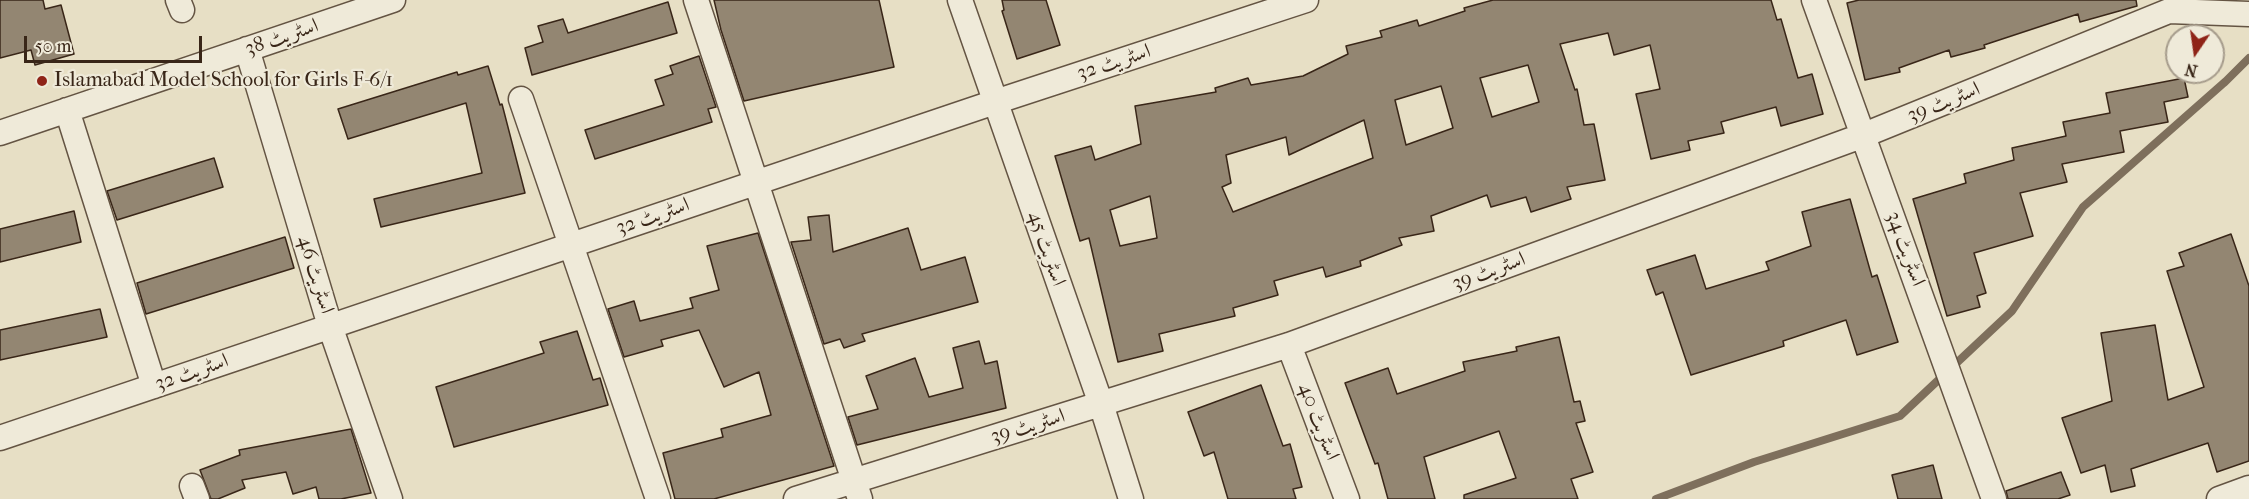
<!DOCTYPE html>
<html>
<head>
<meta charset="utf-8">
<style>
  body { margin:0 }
  #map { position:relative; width:2249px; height:499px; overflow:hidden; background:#e7dfc5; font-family:"IM FELL French Canon",serif }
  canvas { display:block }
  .north { position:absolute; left:2165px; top:24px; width:60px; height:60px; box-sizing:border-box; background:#efead9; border:2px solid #a69c8c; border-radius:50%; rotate:193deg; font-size:16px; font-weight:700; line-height:24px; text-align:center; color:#392618 }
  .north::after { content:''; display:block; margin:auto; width:21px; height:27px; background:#8f2418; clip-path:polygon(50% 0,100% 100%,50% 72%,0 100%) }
  .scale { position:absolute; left:24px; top:36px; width:178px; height:27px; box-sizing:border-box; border:3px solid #392618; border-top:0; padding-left:8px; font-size:18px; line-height:21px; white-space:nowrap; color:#392618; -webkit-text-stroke:4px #efead9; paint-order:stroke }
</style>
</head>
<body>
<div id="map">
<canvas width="2249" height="499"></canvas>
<div class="north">N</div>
<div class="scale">50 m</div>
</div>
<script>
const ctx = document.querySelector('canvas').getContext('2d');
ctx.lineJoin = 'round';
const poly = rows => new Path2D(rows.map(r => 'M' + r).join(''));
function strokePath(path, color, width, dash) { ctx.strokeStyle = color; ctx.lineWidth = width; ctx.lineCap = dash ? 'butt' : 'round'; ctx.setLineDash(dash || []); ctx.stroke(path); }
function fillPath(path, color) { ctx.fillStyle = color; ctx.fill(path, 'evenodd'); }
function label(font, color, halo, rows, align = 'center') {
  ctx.font = font + ' "IM FELL French Canon",Amiri,serif'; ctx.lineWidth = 4.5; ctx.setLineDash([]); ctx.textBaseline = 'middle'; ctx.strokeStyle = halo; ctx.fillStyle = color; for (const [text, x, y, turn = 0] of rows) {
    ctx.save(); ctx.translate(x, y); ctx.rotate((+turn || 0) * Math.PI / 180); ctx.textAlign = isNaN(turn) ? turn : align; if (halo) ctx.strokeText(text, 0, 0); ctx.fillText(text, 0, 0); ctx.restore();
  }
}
strokePath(poly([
  [2224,83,2249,58],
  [1656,499,1754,462,1900,416,2012,311,2083,207,2226,81]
]), '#7e6f5c', 8);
const building = poly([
  [0,0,43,0,45,9,61,5,74,54,35,65,31,50,0,58,0,0],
  [714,0,879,0,894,67,744,101,721,30,714,0],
  [1002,0,1046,0,1060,45,1017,59,1002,11,1004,10,1002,0],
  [1493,0,1771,0,1777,20,1781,19,1798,78,1812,74,1823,114,1781,126,1776,107,1721,122,1724,133,1688,141,1690,150,1651,159,1636,94,1660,89,1650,45,1614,55,1608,33,1560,44,1575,90,1577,89,1584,125,1594,124,1605,180,1567,187,1571,199,1531,212,1526,197,1491,207,1487,195,1431,216,1434,231,1399,238,1402,245,1360,261,1361,266,1326,277,1323,267,1274,281,1278,295,1233,308,1235,316,1159,334,1163,351,1118,362,1089,238,1080,241,1055,156,1091,146,1095,160,1141,144,1135,106,1216,92,1215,88,1248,78,1251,85,1303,76,1348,54,1346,46,1382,37,1380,31,1417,20,1419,26,1465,11,1464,8,1493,0],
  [1528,65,1539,102,1492,117,1480,78,1528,65],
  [1441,86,1453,128,1406,145,1395,100,1441,86],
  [1364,120,1373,158,1233,212,1222,187,1231,183,1226,155,1286,137,1289,155,1364,120],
  [1150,196,1157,238,1120,246,1110,210,1150,196],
  [1859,0,2136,0,2137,6,2080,22,2078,14,1984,45,1985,48,1951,57,1949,50,1899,68,1900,72,1865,80,1847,3,1859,0],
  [668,2,677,33,532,75,525,48,543,42,538,26,563,19,568,33,668,2],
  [699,56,716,107,708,109,712,122,595,159,585,130,664,105,655,80,673,74,670,66,699,56],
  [488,66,500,105,502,104,525,193,381,227,374,199,482,173,466,103,348,139,338,109,457,72,458,75,488,66],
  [2184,78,2188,97,2164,102,2168,122,2120,131,2124,152,2062,164,2067,182,2020,193,2033,236,1974,253,1986,293,1977,296,1980,307,1947,316,1913,199,1966,183,1964,174,2014,160,2012,148,2066,136,2063,122,2110,113,2106,93,2184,78],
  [214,158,223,187,117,220,107,191,214,158],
  [1850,199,1872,277,1877,275,1898,342,1857,355,1846,320,1783,341,1784,346,1691,375,1663,292,1656,295,1647,270,1695,255,1706,289,1769,270,1766,262,1811,246,1802,212,1850,199],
  [74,211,81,242,0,262,0,229,74,211],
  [829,215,833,252,908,228,921,270,965,257,978,302,862,334,865,341,844,348,840,339,824,344,791,242,811,240,808,217,829,215],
  [758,233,834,466,714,499,675,499,663,453,723,437,721,429,771,415,759,372,724,387,699,330,661,340,663,346,624,357,608,309,634,301,640,321,693,308,690,298,719,290,707,246,758,233],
  [2231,234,2249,286,2249,461,2217,472,2208,443,2131,469,2135,486,2111,492,2105,465,2081,473,2062,418,2112,401,2101,333,2155,325,2168,400,2204,387,2167,271,2184,266,2179,253,2231,234],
  [285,237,294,268,146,314,137,283,285,237],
  [100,309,107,337,0,360,0,330,100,309],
  [577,331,593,380,600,378,608,405,454,447,436,387,544,353,540,342,577,331],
  [1559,337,1574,402,1580,401,1585,421,1576,423,1593,472,1571,479,1578,499,1464,499,1464,495,1516,478,1499,431,1424,457,1435,499,1388,499,1378,463,1375,464,1345,383,1388,368,1397,394,1465,371,1463,362,1517,351,1516,347,1559,337],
  [979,341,985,364,997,361,1006,408,857,445,848,417,878,409,866,376,915,358,929,397,963,388,953,348,979,341],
  [1261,385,1283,446,1290,444,1302,487,1293,489,1296,499,1228,499,1214,452,1204,456,1188,412,1261,385],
  [351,429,371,493,341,499,319,499,316,487,293,494,286,472,242,480,245,488,218,499,211,499,200,470,240,455,239,450,351,429],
  [1933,465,1942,499,1898,499,1892,475,1933,465],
  [2061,472,2070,495,2058,499,2008,499,2006,491,2061,472]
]);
fillPath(building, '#938672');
strokePath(building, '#392618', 1.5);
const street = poly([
  [178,0,182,10],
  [696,0,860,499],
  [960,0,1101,404,1131,499],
  [1814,0,1994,499],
  [247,49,330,326,390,499],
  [521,99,658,499],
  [67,110,154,386],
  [0,133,393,0],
  [1289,345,1347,499],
  [0,438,995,102,1306,0],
  [192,486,197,499],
  [796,499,1289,345,1864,135,2169,11,2249,14],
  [2219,499,2249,488]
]);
strokePath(street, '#645443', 27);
strokePath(street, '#efead9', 24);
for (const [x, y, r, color] of [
  [42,81,6,"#8f2418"]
]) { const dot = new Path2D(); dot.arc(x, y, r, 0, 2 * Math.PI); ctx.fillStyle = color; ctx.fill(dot); strokePath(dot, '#efead9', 2); }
label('21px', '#392618', '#efead9', [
  ["اسٹریٹ 38",282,38,-19],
  ["اسٹریٹ 32",1114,63,-18],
  ["اسٹریٹ 39",1944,103,-22],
  ["اسٹریٹ 32",653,217,-19],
  ["اسٹریٹ 45",1046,249,71],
  ["اسٹریٹ 34",1905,249,70],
  ["اسٹریٹ 39",1489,272,-20],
  ["اسٹریٹ 46",315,275,73],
  ["اسٹریٹ 32",192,373,-19],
  ["اسٹریٹ 40",1318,422,69],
  ["اسٹریٹ 39",1028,427,-17]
]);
label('21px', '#392618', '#efead9', [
  ["Islamabad Model School for Girls F-6/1",54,81]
], 'left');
</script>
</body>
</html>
